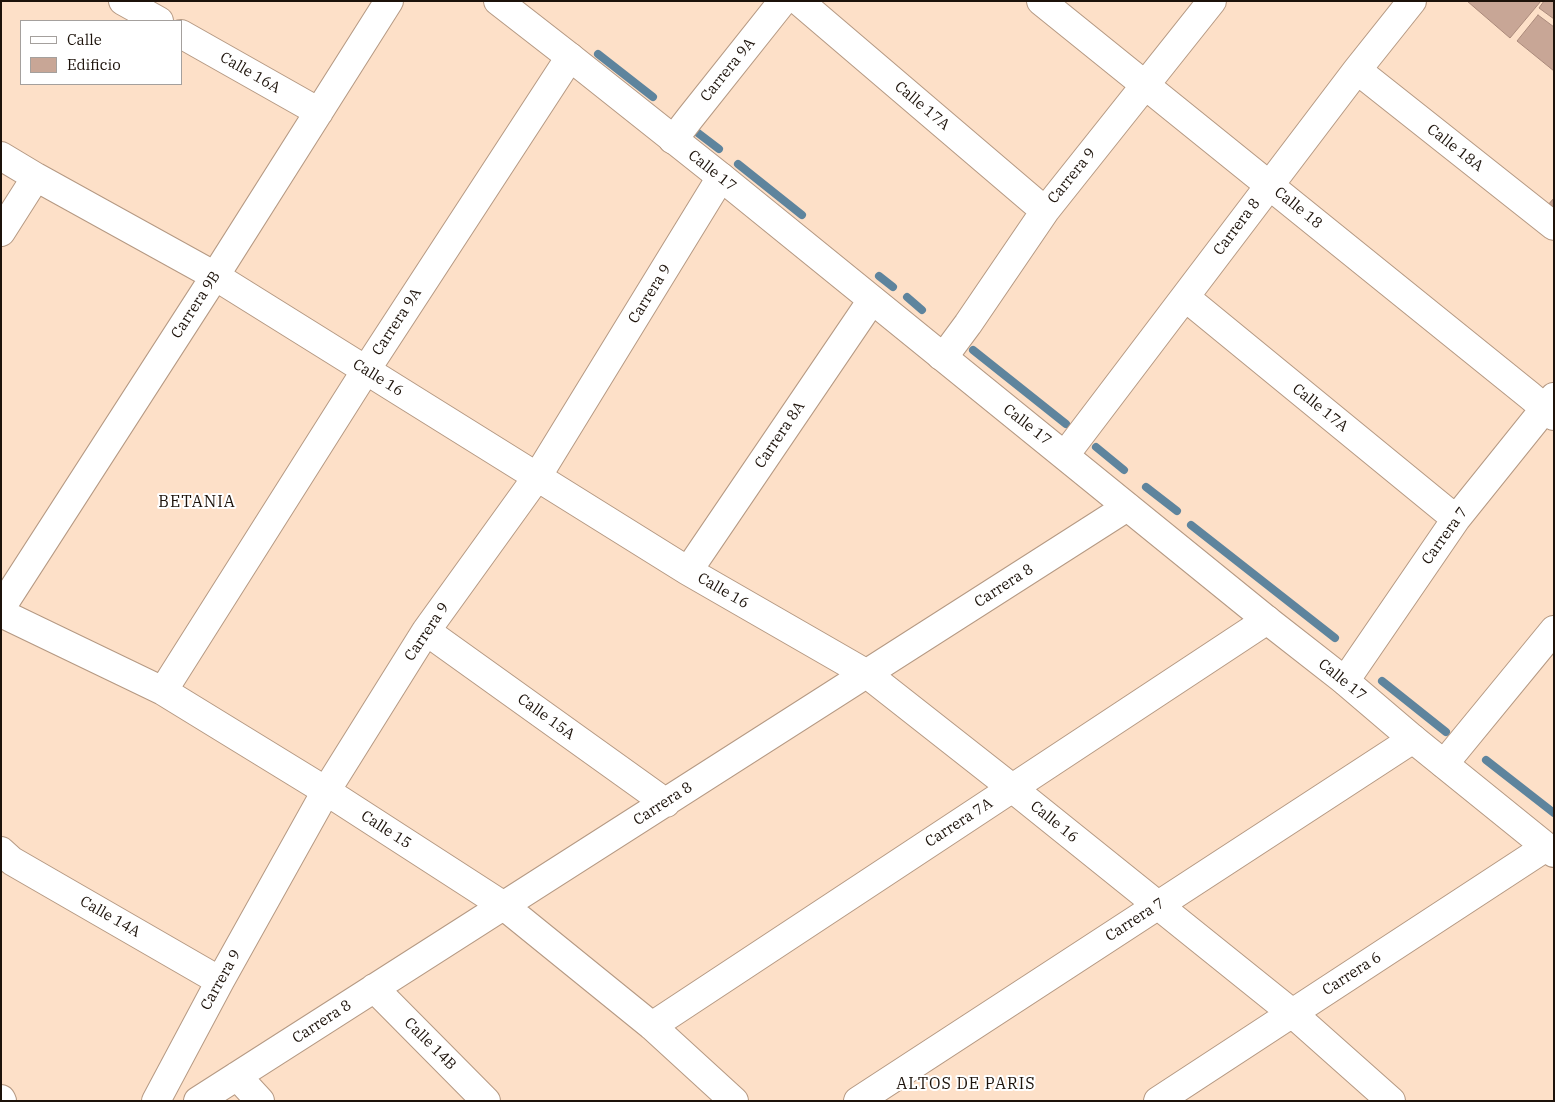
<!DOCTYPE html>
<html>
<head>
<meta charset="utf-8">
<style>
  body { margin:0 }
  #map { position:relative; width:1555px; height:1102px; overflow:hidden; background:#fde0c8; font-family:"IBM Plex Serif",serif }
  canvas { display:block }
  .frame { position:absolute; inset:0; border:2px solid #1c120a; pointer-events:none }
  .legend { position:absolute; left:20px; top:20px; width:162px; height:65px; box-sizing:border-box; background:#fff; border:1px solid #a4a09d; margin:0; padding:6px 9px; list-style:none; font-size:15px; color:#1c120a }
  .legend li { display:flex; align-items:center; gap:10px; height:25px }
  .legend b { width:25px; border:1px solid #a4a09d }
</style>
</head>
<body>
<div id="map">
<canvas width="1555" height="1102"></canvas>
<div class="frame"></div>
<ul class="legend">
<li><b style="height:6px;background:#fff"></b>Calle</li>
<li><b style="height:14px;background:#c8a696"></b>Edificio</li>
</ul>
</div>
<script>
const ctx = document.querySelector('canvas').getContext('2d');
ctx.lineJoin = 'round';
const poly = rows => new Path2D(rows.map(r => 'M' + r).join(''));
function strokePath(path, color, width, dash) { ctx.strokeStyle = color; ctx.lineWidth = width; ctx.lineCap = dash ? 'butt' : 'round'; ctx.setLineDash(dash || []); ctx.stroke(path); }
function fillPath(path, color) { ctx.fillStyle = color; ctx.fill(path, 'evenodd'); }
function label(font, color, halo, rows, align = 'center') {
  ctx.font = font + ' "IBM Plex Serif",serif'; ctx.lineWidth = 4; ctx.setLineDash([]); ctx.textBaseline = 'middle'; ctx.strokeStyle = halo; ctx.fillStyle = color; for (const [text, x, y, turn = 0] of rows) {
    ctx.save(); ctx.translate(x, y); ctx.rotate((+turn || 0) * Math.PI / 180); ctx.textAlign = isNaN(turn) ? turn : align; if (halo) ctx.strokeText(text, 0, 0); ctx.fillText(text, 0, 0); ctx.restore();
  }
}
strokePath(poly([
  [598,54,653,97],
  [694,130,719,149],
  [738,164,802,215],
  [879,276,893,287],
  [907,297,922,310],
  [973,350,1066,424],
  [1096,447,1124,470],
  [1146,487,1177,511],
  [1191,525,1335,638],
  [1382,681,1446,732],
  [1486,760,1554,813]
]), '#5e849d', 8);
const building = poly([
  [1467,1,1541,1,1510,38,1467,1],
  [1544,1,1554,1,1554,19,1539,8,1544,1],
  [1538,15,1554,27,1554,71,1517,41,1538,15],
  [1554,198,1554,212,1547,206,1554,198]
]);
fillPath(building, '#c8a696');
strokePath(building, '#ab8a7b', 1);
const minor = poly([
  [123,1,159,21],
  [799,1,1045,211],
  [1041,1,1529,395,1554,416],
  [181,34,319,112],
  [1357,70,1554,226],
  [673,140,690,118,783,1],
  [1,156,36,177,215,276,688,571,867,674,1012,788,1292,1013,1391,1101],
  [1,232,36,177],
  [1185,297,1456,519],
  [941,356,951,347,968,324,1045,211,1212,1],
  [1065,455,1357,70,1412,1],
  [688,571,872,300],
  [1,608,215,276,389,1],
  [1,613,163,691,326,791,504,906,652,1026,734,1101],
  [426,631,666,803],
  [1345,681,1456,519,1554,397],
  [163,691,366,370,570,57],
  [1444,764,1554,630],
  [1,851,12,861,220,981],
  [374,988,486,1101],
  [652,1026,1267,620],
  [237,1076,260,1101],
  [1,1099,2,1101],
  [156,1101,220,981,326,791,426,631,537,477,721,177],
  [198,1101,1127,507],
  [858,1101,1413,739],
  [1158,1101,1546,847]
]);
const major = poly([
  [498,1,570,57,721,177,1267,620,1345,681,1413,739,1554,853]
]);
strokePath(minor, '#b59983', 30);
strokePath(major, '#b59983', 30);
strokePath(minor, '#fff', 28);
strokePath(major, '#fff', 28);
label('15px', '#1c120a', '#fff', [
  ["Carrera 9A",728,70,-51],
  ["Calle 16A",250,73,30],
  ["Calle 17A",922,106,40],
  ["Calle 18A",1455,148,38],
  ["Calle 17",712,171,38],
  ["Carrera 9",1072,176,-51],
  ["Calle 18",1298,208,39],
  ["Carrera 8",1237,227,-53],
  ["Carrera 9",650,294,-58],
  ["Carrera 9B",196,305,-57],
  ["Carrera 9A",397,322,-57],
  ["Calle 16",378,378,32],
  ["Calle 17A",1320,408,39],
  ["Calle 17",1027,425,38],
  ["Carrera 8A",780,435,-56],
  ["Carrera 7",1445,536,-54],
  ["Carrera 8",1004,586,-33],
  ["Calle 16",723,591,30],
  ["Carrera 9",427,632,-56],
  ["Calle 17",1342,680,39],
  ["Calle 15A",546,717,36],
  ["Carrera 8",663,804,-33],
  ["Calle 16",1054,822,39],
  ["Carrera 7A",959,823,-33],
  ["Calle 15",386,830,33],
  ["Calle 14A",110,917,30],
  ["Carrera 7",1135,920,-33],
  ["Carrera 6",1352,974,-33],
  ["Carrera 9",221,980,-61],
  ["Carrera 8",322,1022,-33],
  ["Calle 14B",430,1044,45]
]);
ctx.letterSpacing = '1px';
label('16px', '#1c120a', '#fff', [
  ["BETANIA",197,502],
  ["ALTOS DE PARIS",966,1084]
]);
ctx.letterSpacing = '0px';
</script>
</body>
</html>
